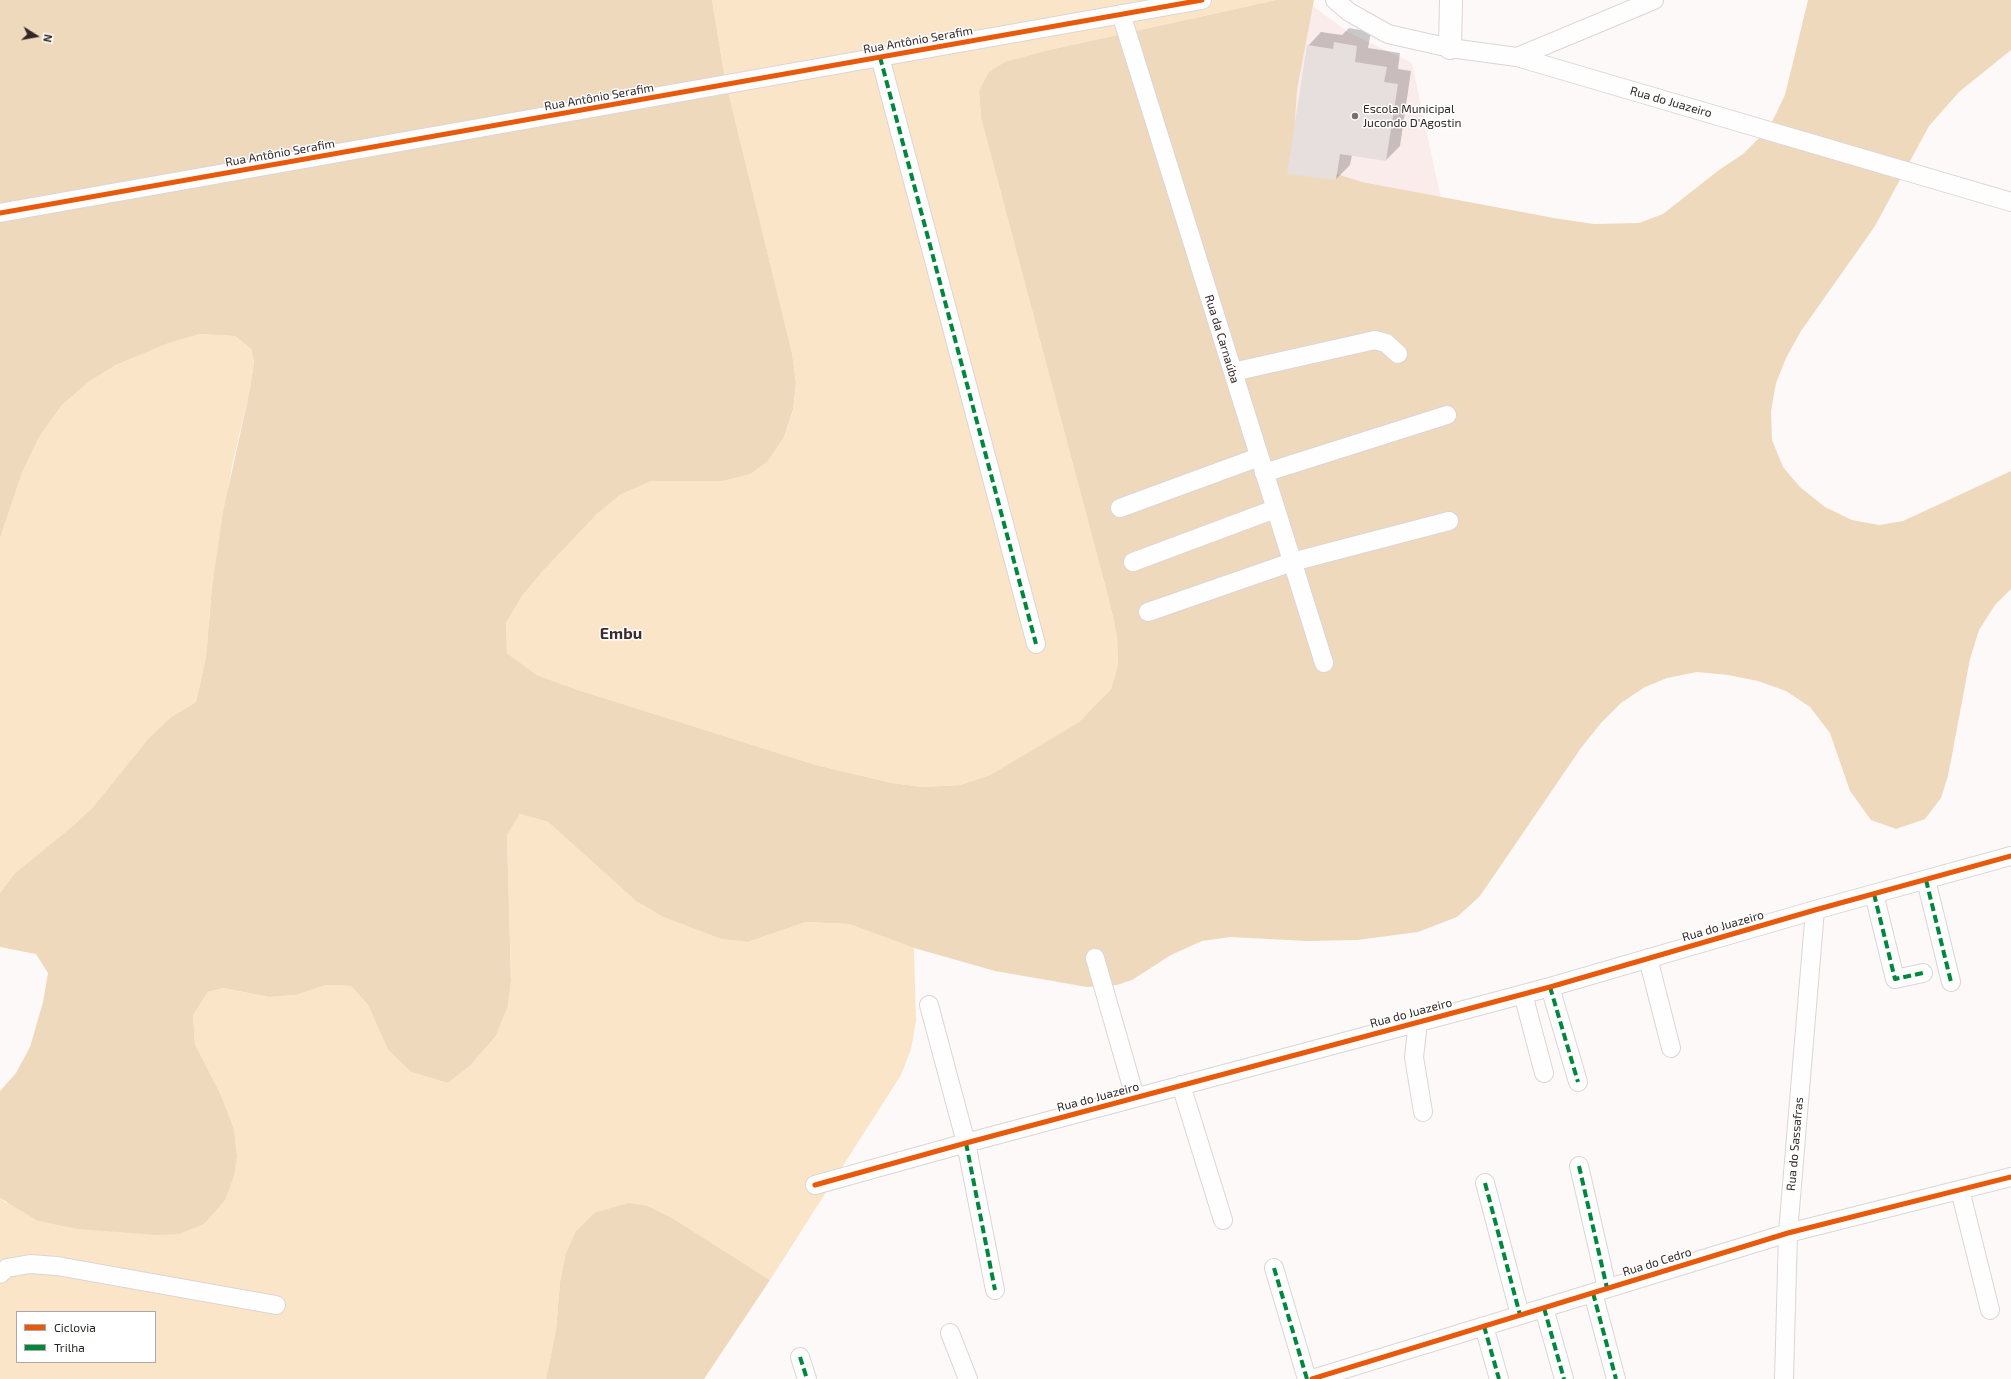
<!DOCTYPE html>
<html>
<head>
<meta charset="utf-8">
<style>
  body { margin:0 }
  #map { position:relative; width:2011px; height:1379px; overflow:hidden; background:#fdf9f9; font-family:"Exo 2",sans-serif }
  canvas { display:block }
  .legend { position:absolute; left:16px; top:1311px; width:140px; height:52px; box-sizing:border-box; background:#fff; border:1px solid #aca8a8; margin:0; padding:5px 7px; list-style:none; font-size:12px; color:#302626 }
  .legend li { display:flex; align-items:center; gap:8px; height:20px }
  .legend b { width:20px; border:1px solid #aca8a8 }
  .north { position:absolute; left:16px; top:16px; width:40px; height:40px; -webkit-text-stroke:3px #fff; paint-order:stroke; rotate:101deg; font-size:11px; font-weight:700; line-height:16px; text-align:center; color:#302626 }
  .north::after { content:''; display:block; margin:auto; width:14px; height:18px; background:#302626; clip-path:polygon(50% 0,100% 100%,50% 72%,0 100%) }
</style>
</head>
<body>
<div id="map">
<canvas width="2011" height="1379"></canvas>
<ul class="legend">
<li><b style="height:5px;background:#e8590c"></b>Ciclovia</li>
<li><b style="height:5px;background:#00873e"></b>Trilha</li>
</ul>
<div class="north">N</div>
</div>
<script>
const ctx = document.querySelector('canvas').getContext('2d');
ctx.lineJoin = 'round';
function fillPath(path, color) { ctx.fillStyle = color; ctx.fill(path, 'evenodd'); }
const poly = rows => new Path2D(rows.map(r => 'M' + r).join(''));
function strokePath(path, color, width, dash) { ctx.strokeStyle = color; ctx.lineWidth = width; ctx.lineCap = dash ? 'butt' : 'round'; ctx.setLineDash(dash || []); ctx.stroke(path); }
function label(font, color, halo, rows, align = 'center') {
  ctx.font = font + ' "Exo 2",sans-serif'; ctx.lineWidth = 3; ctx.setLineDash([]); ctx.textBaseline = 'middle'; ctx.strokeStyle = halo; ctx.fillStyle = color; for (const [text, x, y, turn = 0] of rows) {
    ctx.save(); ctx.translate(x, y); ctx.rotate((+turn || 0) * Math.PI / 180); ctx.textAlign = isNaN(turn) ? turn : align; if (halo) ctx.strokeText(text, 0, 0); ctx.fillText(text, 0, 0); ctx.restore();
  }
}
fillPath(poly([
  [1306,1,1348,32,1412,63,1444,213,1287,174]
]), '#faeceb');
fillPath(poly([
  [712,0,1276,0,1049,50,979,91,981,118,1110,604,1117,636,1118,665,1111,689,1079,722,990,775,960,785,923,787,892,783,816,765,575,689,537,675,507,653,506,623,522,596,542,572,597,514,620,495,651,481,722,481,768,461,784,437,793,411,796,383,792,353,725,79],
  [200,334,235,336,251,349,254,362,250,389,232,466,212,587,206,657,196,702,171,717,148,739,93,807,75,824,14,874,0,893,0,538,22,473,39,437,62,405,90,381,116,365,169,343],
  [520,814,548,822,636,901,663,917,721,939,748,942,806,922,849,924,914,948,916,1021,911,1049,901,1075,770,1280,674,1219,648,1206,565,1256,560,1282,556,1330,546,1379,0,1379,0,1198,6,1203,237,1156,234,1129,221,1095,195,1044,193,1015,208,992,223,988,269,997,296,995,326,985,351,986,368,1005,388,1050,411,1072,448,1083,470,1066,496,1036,508,1006,511,981,507,835],
  [17,1312,155,1312,155,1362,17,1362]
]), '#fbe5c8');
fillPath(poly([
  [0,0,712,0,725,79,792,353,796,383,793,410,784,437,768,461,750,474,722,481,651,481,620,495,597,514,542,572,522,596,506,623,507,653,537,675,575,689,816,765,892,783,923,787,960,785,990,775,1079,722,1111,689,1118,665,1117,636,1110,604,981,118,979,91,989,72,1005,62,1049,50,1276,0,1314,0,1297,90,1295,120,1303,147,1334,173,1362,182,1554,218,1594,224,1639,223,1663,214,1719,170,1743,154,1769,128,1785,95,1808,0,2011,0,2011,50,1959,92,1929,126,1875,226,1801,331,1786,358,1776,383,1771,411,1772,440,1783,467,1800,487,1825,507,1852,520,1879,525,1903,521,2011,471,2011,589,1995,605,1979,630,1970,659,1948,776,1941,798,1925,819,1896,829,1871,820,1850,791,1830,733,1810,707,1786,691,1758,681,1728,675,1697,672,1667,678,1645,687,1621,703,1601,723,1581,748,1480,896,1457,917,1418,932,1357,940,1307,941,1230,937,1202,941,1171,955,1132,980,1117,985,1087,987,995,971,914,948,849,924,806,922,748,942,721,939,663,917,636,901,548,822,520,814,507,835,511,981,508,1006,496,1036,470,1066,448,1083,411,1072,388,1050,368,1005,351,986,326,985,296,995,269,997,223,988,208,992,193,1015,195,1044,221,1095,234,1129,237,1156,234,1176,225,1200,204,1224,179,1234,157,1235,78,1229,38,1221,0,1198,0,1091,16,1073,30,1047,43,1002,48,973,36,954,0,947,0,893,14,874,75,824,93,807,148,739,171,717,196,702,206,657,212,587,223,512,250,389,254,362,251,349,235,336,200,334,169,343,116,365,90,381,62,405,39,437,22,473,0,538],
  [629,1203,648,1206,674,1219,770,1280,704,1379,546,1379,556,1330,560,1282,565,1256,576,1231,596,1212]
]), '#efd9bc');
fillPath(poly([
  [1349,28,1371,32,1368,48,1400,53,1398,69,1411,71,1400,146,1386,160,1352,155,1350,165,1336,179,1308,46,1321,32,1342,35]
]), '#0003');
fillPath(poly([
  [1334,42,1357,46,1355,62,1387,67,1384,82,1398,84,1386,161,1340,154,1336,180,1287,174,1307,45,1333,49]
]), '#e6dfdd');
const minor = poly([
  [1335,0,1349,12,1388,34,1450,48,1517,57,2011,202],
  [1121,14,1324,663],
  [880,57,1036,644],
  [1517,57,1654,0],
  [0,213,1202,0],
  [1233,372,1375,340,1386,343,1398,354],
  [1264,473,1447,415],
  [1120,508,1259,457],
  [1133,562,1275,509],
  [1148,612,1292,562,1449,521],
  [1926,880,1951,982],
  [1874,894,1895,979,1923,973],
  [1095,958,1135,1097],
  [1648,958,1671,1048],
  [1550,987,1578,1082],
  [1523,994,1544,1073],
  [929,1005,966,1143,995,1290],
  [1418,1022,1414,1057,1423,1112],
  [1181,1085,1223,1220],
  [1579,1166,1607,1288],
  [1485,1183,1520,1315],
  [815,1185,966,1143,1550,987,1815,910,2011,856],
  [1960,1190,1990,1310],
  [1274,1268,1307,1379],
  [0,1274,7,1268,30,1264,57,1266,276,1305],
  [1593,1293,1616,1379],
  [1544,1308,1564,1379],
  [1484,1326,1499,1379],
  [950,1333,968,1379],
  [800,1357,807,1379],
  [1312,1379,1788,1233,2011,1177],
  [1784,1379,1788,1233,1815,910]
]);
const tertiary = poly([
  [1450,48,1451,0]
]);
strokePath(minor, '#dcd5d4', 20);
strokePath(tertiary, '#dcd5d4', 24);
strokePath(minor, '#fffefe', 18);
strokePath(tertiary, '#fffefe', 22);
strokePath(poly([
  [880,57,1036,644],
  [1926,880,1951,982],
  [1874,894,1895,979,1923,973],
  [1550,987,1578,1082],
  [966,1143,995,1290],
  [1579,1166,1607,1288],
  [1485,1183,1520,1315],
  [1274,1268,1307,1379],
  [1593,1293,1616,1379],
  [1544,1308,1564,1379],
  [1484,1326,1499,1379],
  [800,1357,807,1379]
]), '#00873e', 4, [8, 4]);
strokePath(poly([
  [0,213,1202,0],
  [815,1185,966,1143,1550,987,1815,910,2011,856],
  [1312,1379,1788,1233,2011,1177]
]), '#e8590c', 5);
for (const [x, y, r, color] of [
  [1355,116,4,"#787070"]
]) { const dot = new Path2D(); dot.arc(x, y, r, 0, 2 * Math.PI); ctx.fillStyle = color; ctx.fill(dot); strokePath(dot, '#fff', 1.5); }
label('12px', '#302626', '#fff', [
  ["Rua Antônio Serafim",918,40,-10],
  ["Rua Antônio Serafim",599,97,-10],
  ["Rua do Juazeiro",1671,102,16],
  ["Rua Antônio Serafim",280,153,-10],
  ["Rua da Carnaúba",1222,339,73],
  ["Rua do Juazeiro",1723,926,-16],
  ["Rua do Juazeiro",1411,1013,-15],
  ["Rua do Juazeiro",1098,1097,-15],
  ["Rua do Sassafras",1795,1144,-85],
  ["Rua do Cedro",1657,1262,-17]
]);
label('12px', '#302626', '#fff', [
  ["Escola Municipal",1363,109],
  ["Jucondo D'Agostin",1363,123]
], 'left');
label('bold 16px', '#402c2b', '#fff', [
  ["Embu",621,634]
]);
</script>
</body>
</html>
